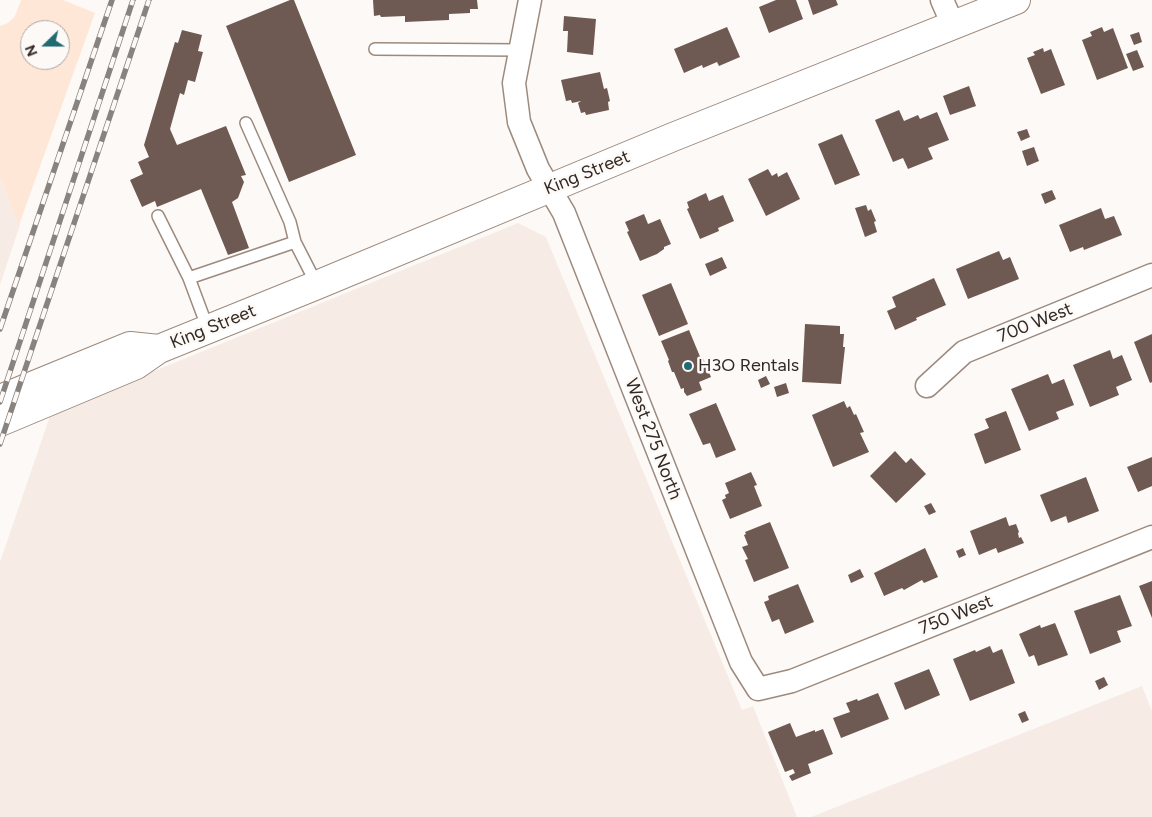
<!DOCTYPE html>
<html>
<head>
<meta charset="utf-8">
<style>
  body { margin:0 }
  #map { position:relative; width:1152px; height:817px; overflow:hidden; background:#fdf9f6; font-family:Figtree,sans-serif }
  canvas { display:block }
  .north { position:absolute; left:20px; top:20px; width:50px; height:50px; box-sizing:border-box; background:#fdf9f6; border:1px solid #aba6a2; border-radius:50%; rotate:248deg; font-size:14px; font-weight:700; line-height:20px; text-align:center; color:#312924 }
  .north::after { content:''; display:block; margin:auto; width:18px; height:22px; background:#206a74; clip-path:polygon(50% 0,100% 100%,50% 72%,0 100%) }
</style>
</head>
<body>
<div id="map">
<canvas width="1152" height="817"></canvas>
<div class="north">N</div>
</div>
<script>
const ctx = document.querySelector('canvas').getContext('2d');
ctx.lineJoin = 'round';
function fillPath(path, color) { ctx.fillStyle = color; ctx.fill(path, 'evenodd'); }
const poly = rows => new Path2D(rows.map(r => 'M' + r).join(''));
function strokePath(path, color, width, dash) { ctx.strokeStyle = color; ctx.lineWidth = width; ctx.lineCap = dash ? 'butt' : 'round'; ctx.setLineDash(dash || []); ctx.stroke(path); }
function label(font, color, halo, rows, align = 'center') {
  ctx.font = font + ' Figtree,sans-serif'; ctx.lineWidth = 5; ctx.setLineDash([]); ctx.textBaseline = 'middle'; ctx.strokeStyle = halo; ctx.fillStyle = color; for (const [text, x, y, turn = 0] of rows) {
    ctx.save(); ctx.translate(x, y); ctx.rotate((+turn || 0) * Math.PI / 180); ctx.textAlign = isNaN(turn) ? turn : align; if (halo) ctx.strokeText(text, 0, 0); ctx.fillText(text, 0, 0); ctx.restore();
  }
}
fillPath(poly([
  [0,177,20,225,0,285],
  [518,223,546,237,742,710,753,706,797,817,0,817,0,562,51,413],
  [1142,686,1152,711,1152,817,811,817]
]), '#f7ece5');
fillPath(poly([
  [21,0,63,0,95,13,19,225,0,177,0,26,8,23,15,16],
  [30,30,60,30,60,60,30,60]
]), '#ffe7d7');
fillPath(poly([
  [290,0,294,0,356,155,289,182,226,26],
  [373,0,477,0,478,9,470,9,470,13,449,14,449,20,405,22,405,16,381,17,380,15,374,16],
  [776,0,796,0,803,19,769,33,759,7],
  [808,0,836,0,838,5,813,15],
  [564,16,596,19,593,55,567,52,568,31,563,31],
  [727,27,740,57,719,66,717,62,703,68,702,65,684,73,674,49],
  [1102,27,1104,32,1113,28,1128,68,1097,80,1082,40,1092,36,1090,32],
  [182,30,202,35,198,51,203,52,195,82,188,80,184,95,180,93,170,129,177,145,226,126,246,175,241,176,244,182,238,198,232,202,249,248,228,255,201,189,157,207,155,201,142,207,130,180,143,174,138,162,149,157,144,145,175,42,178,43],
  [1139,32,1142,42,1134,45,1130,35],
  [1043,48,1044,52,1051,49,1065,85,1041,94,1027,58,1035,55,1033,52],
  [1137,50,1144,67,1133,71,1126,54],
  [600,72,604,89,607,88,610,101,608,102,609,110,586,115,585,112,581,113,578,103,581,101,572,103,571,100,566,101,561,80],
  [969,86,976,106,950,115,943,96],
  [899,110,904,121,918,115,920,119,937,112,949,140,928,148,933,159,908,169,903,158,893,162,875,120],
  [1027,129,1030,137,1021,141,1017,132],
  [842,134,860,175,835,185,818,144],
  [1034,147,1039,161,1027,166,1022,151],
  [768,169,772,176,777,173,778,177,787,172,800,199,766,216,748,179],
  [1052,190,1056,199,1045,204,1041,194],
  [706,193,709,201,723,195,734,221,718,228,719,231,700,239,687,209,689,208,687,202],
  [866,205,868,211,871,209,876,221,874,222,877,232,865,237,855,208],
  [1101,208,1105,219,1114,216,1122,235,1084,250,1083,247,1070,252,1059,225],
  [644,214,648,224,660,219,671,244,664,247,664,249,657,254,640,261,627,232,629,231,625,222],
  [999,251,1003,260,1010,257,1019,279,968,299,956,269],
  [722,257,727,268,710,276,705,264],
  [934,278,946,305,916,318,917,320,895,330,887,311,896,307,892,297],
  [671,283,688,324,659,336,642,295],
  [805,324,840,326,840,334,844,334,843,347,845,347,841,384,802,382],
  [689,330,701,359,703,358,711,377,699,382,702,390,687,396,684,392,684,388,681,389,674,372,672,372,668,361,669,360,661,341],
  [1152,334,1152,382,1150,383,1134,342],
  [1110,350,1113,359,1122,355,1132,380,1116,387,1119,395,1090,407,1073,365],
  [1048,374,1052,384,1064,379,1074,405,1056,412,1059,419,1029,431,1011,389],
  [766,376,770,384,761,388,758,380],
  [786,383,789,393,777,397,774,387],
  [844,401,847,408,850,406,854,415,856,414,864,432,860,433,869,452,833,467,812,415],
  [716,403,736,450,716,458,710,443,703,445,689,414],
  [1006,411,1021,450,985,464,974,434,989,428,985,419],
  [895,451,906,463,911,458,926,474,896,503,870,476],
  [1152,457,1152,486,1138,492,1127,467],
  [751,472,757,485,754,486,762,506,730,519,722,500,726,498,725,495,729,493,725,483],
  [1086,477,1099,511,1068,523,1066,516,1051,522,1040,495],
  [931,503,936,512,929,515,924,506],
  [1006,517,1009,526,1016,524,1019,532,1018,533,1019,538,1021,537,1024,543,998,553,996,548,979,555,970,531],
  [770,522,789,568,754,582,745,560,748,559,742,547,748,545,744,535,746,534,745,532],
  [925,548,938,577,924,583,922,580,904,590,902,588,884,596,874,573],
  [963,548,966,555,959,558,956,551],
  [860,569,864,577,851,583,848,575],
  [1152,581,1152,618,1139,586],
  [798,584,814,622,785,634,779,619,772,622,764,602,769,600,768,596],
  [1120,595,1132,626,1117,631,1121,642,1090,654,1074,611],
  [1055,623,1068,655,1038,666,1034,655,1029,657,1019,634,1040,625,1041,628],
  [990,646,993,653,1002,649,1015,683,970,701,953,659,975,650,976,652],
  [929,669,940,695,905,710,894,683],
  [1104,677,1108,685,1099,690,1095,681],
  [878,693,889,719,841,738,833,718,850,712,846,703,857,699,858,701],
  [1025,711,1029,720,1022,723,1018,714],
  [790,723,796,737,815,730,815,732,823,729,833,754,808,764,811,773,792,781,789,776,795,773,793,769,785,772,768,732]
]), '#6e5a52');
const lane = poly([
  [375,49,519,50],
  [246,123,290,222,295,242,317,285],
  [158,216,189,278],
  [208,329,189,278,295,242]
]);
const street = poly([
  [530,0,514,83,519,122,538,169,564,213,741,662,758,689,792,681,1152,537],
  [942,0,953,25],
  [927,386,964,352,1152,275]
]);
const secondary = poly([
  [0,399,130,346,159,349],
  [0,422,136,365,159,349,317,285,673,137,1016,0]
]);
strokePath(lane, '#9d8a7e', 14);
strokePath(street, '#9d8a7e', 25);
strokePath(secondary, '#9d8a7e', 30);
strokePath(lane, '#fff', 11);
strokePath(street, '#fff', 22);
strokePath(secondary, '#fff', 28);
const rail = poly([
  [0,329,112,0],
  [0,402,133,0],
  [0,444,149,0]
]);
strokePath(rail, '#89837f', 5.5);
strokePath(rail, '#fdf9f6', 4, [11]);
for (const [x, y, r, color] of [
  [688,366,5,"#206a74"]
]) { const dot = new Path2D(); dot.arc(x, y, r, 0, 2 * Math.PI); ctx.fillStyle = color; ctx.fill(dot); strokePath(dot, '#fdf9f6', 2); }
label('18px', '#312924', '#fdf9f6', [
  ["King Street",587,173,-22],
  ["700 West",1035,323,-22],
  ["King Street",213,327,-22],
  ["West 275 North",653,439,69],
  ["750 West",956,615,-22]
]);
label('18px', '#312924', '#fdf9f6', [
  ["H3O Rentals",698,366]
], 'left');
</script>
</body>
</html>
